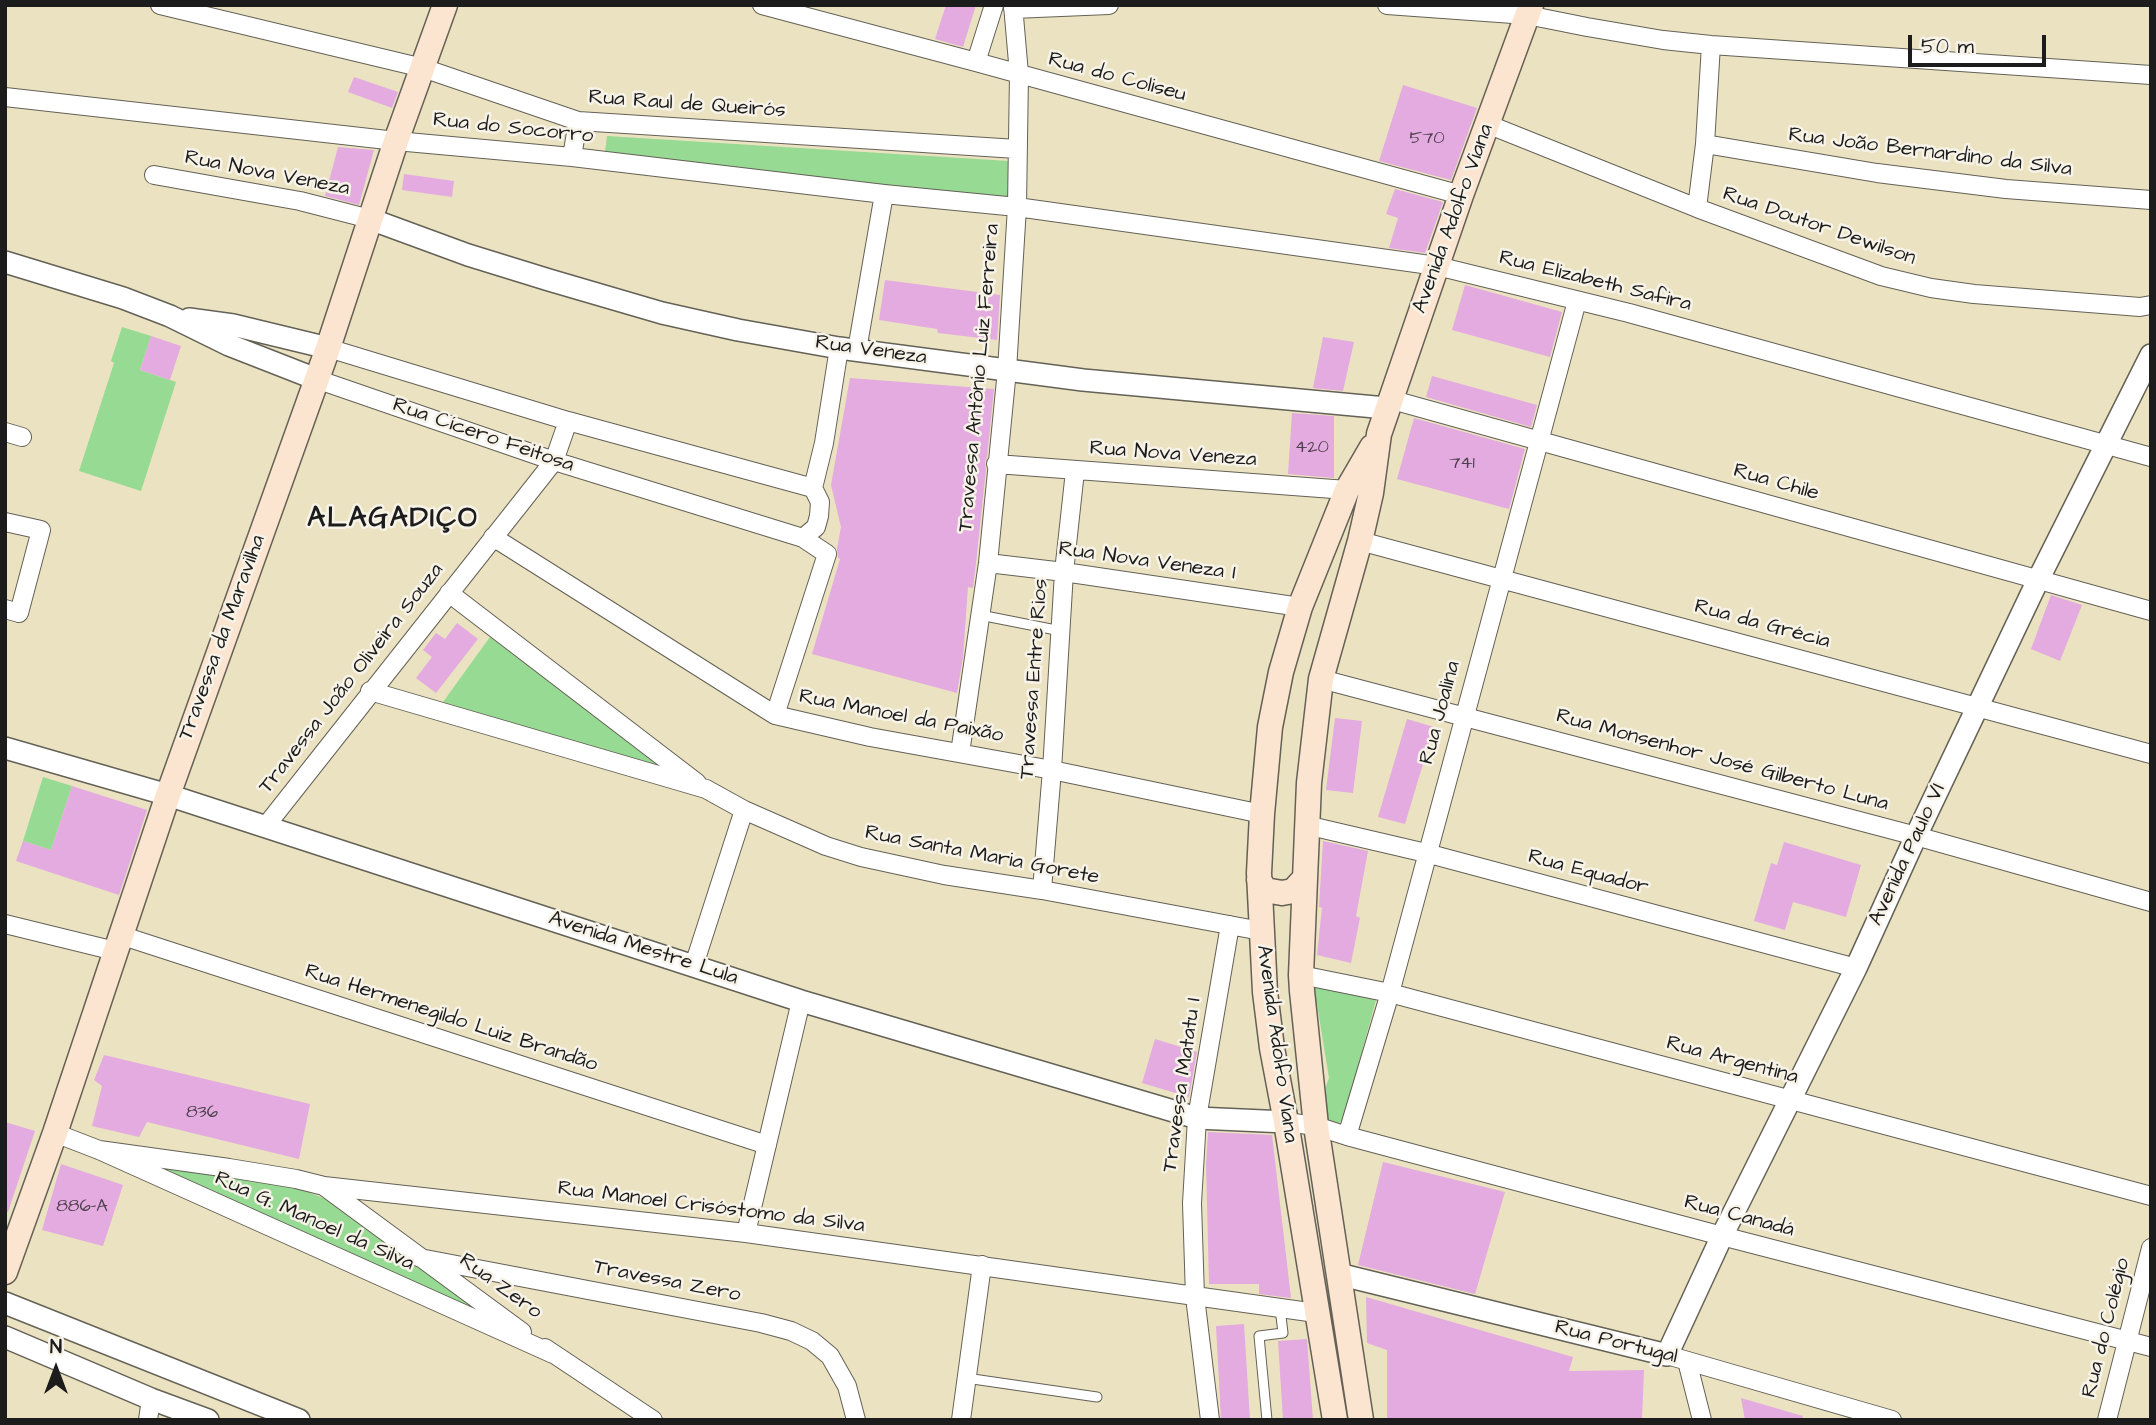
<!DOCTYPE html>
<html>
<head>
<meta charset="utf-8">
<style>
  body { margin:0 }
  #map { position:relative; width:2156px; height:1425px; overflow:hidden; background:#ebe2c1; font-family:"Architects Daughter",sans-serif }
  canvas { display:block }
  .frame { position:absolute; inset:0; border:7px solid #1c1c1c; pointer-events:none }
  .north { position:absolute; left:21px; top:1334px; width:70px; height:70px; -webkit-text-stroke:5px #f7f3e8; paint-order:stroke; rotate:0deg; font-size:19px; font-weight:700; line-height:28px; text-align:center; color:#1c1c1c }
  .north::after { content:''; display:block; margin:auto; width:24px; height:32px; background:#1c1c1c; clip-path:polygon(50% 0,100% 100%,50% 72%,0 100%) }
  .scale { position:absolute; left:1908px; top:35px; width:138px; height:32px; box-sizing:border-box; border:4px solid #1c1c1c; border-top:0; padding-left:9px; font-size:21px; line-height:24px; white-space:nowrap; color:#1c1c1c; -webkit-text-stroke:5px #f7f3e8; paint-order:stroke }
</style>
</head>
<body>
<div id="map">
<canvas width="2156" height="1425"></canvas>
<div class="frame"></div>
<div class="north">N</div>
<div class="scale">50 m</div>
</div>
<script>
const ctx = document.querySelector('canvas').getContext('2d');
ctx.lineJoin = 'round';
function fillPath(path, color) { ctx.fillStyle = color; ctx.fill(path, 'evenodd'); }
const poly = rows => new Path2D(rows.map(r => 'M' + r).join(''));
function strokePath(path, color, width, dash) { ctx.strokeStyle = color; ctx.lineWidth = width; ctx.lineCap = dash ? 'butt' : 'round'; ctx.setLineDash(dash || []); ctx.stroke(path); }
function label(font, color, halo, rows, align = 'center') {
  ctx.font = font + ' "Architects Daughter",sans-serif'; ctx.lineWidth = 5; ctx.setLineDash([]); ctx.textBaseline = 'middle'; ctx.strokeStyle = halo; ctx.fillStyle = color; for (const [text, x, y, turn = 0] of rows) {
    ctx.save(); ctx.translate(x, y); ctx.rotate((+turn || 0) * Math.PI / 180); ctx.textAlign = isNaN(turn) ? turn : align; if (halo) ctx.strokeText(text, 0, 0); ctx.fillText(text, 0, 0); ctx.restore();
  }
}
fillPath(poly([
  [607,136,1025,162,1021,199,604,159],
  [122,327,151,336,140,370,176,382,141,491,79,471,114,363,111,361],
  [490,637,665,769,443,702],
  [43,777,72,786,51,850,23,841],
  [1312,980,1375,995,1376,1000,1343,1121,1336,1124,1328,1122,1323,1094,1329,1078,1317,1004,1311,993],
  [152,1165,276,1179,340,1205,492,1317]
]), '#96da93');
fillPath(poly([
  [946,5,976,5,963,47,935,39],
  [354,77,398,92,392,108,348,92],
  [1403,85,1477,108,1451,180,1379,161],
  [338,147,374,150,359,205,325,196],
  [404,174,454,181,452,197,402,190],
  [1395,189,1443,202,1425,253,1389,248,1398,218,1386,214],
  [885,280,1000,295,997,340,938,333,937,329,879,320],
  [1465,285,1562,312,1550,357,1452,330],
  [151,336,181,346,170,380,140,370],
  [1323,337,1354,342,1343,391,1313,388],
  [1432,376,1537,405,1531,427,1426,397],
  [850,378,994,389,987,457,985,462,986,469,976,563,973,588,968,587,963,657,957,693,812,654,840,559,838,558,837,549,841,527,831,485],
  [1292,413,1334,416,1334,478,1288,474],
  [1414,418,1525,449,1509,509,1397,479],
  [2051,595,2082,605,2060,661,2031,649],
  [457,623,478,639,436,693,416,678,432,657,423,650,436,633,445,639],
  [1335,718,1362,721,1353,793,1326,790],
  [1407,719,1434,727,1405,824,1378,817],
  [72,786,147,810,119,895,16,861,23,841,51,850],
  [1323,841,1368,851,1356,916,1360,918,1351,963,1317,955,1322,908,1319,907],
  [1784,842,1861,865,1846,917,1793,902,1785,930,1754,921,1771,863,1777,865],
  [1155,1039,1197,1052,1189,1097,1142,1083],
  [104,1055,310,1104,299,1159,147,1122,139,1137,92,1126,102,1086,94,1080],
  [5,1122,35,1131,8,1212,5,1211],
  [1208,1132,1272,1135,1291,1298,1259,1294,1259,1284,1209,1284,1206,1164],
  [1383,1162,1505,1192,1475,1294,1358,1265],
  [61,1164,123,1185,103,1246,42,1230],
  [1366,1297,1573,1357,1569,1371,1644,1370,1642,1420,1387,1420,1387,1350,1367,1343],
  [1244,1324,1250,1420,1221,1420,1216,1326],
  [1307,1339,1313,1420,1283,1420,1278,1341],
  [1741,1398,1803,1416,1802,1420,1745,1420]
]), '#e3abdf');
const service = poly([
  [980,615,1061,631],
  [966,1378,1097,1397],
  [1267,1420,1259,1336,1283,1333,1280,1308]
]);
const minor = poly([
  [160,5,423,68,578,121,1017,149],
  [762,5,976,62,1461,195],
  [1387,5,1527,15,1587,27,1663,40,1711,45,2151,75],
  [1013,9,1109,5],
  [976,62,994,5],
  [5,97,396,141,572,157,884,194,1017,207,1437,266,1629,313,2151,457],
  [1487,124,1697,208,1881,276,1931,288,1974,294,2140,307,2151,305],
  [1705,144,1877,173,2006,189,2151,200],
  [572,157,578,121],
  [154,175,300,201,370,219],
  [1697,208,1705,144,1711,45],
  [328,348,568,421,813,488],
  [857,350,884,194],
  [316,379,554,461,803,538,827,554,775,715],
  [1389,399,2151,611],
  [5,432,22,437],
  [996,464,1347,490],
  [5,522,41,530,19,613,5,609],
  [493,537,775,715,870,737,1052,770,1262,814],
  [803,538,816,527,819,516,820,502,813,488,824,443,839,348],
  [1360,541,2151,754],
  [988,563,1064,572,1300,607],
  [449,593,697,783],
  [1321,679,1916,836,2151,902],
  [370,691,706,789,744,810,826,846,861,857,944,875,1042,890,1261,931],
  [960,753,988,563,1007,370,1017,207,1019,74,1013,5],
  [1306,825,1426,853,1856,968],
  [265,827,554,461,568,421],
  [1042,890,1052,770,1064,572,1075,471],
  [5,924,115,951],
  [120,935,767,1145],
  [694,965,744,810],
  [1301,975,1390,993,2151,1196],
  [1286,1122,1316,1126,1347,1136,1722,1236,2151,1347],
  [55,1133,99,1150,553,1354],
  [1347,1136,1390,993,1577,301],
  [99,1150,229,1168,296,1179,324,1186,746,1233,1316,1313],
  [325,1187,522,1332],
  [746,1233,801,1001],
  [420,1258,761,1323,791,1331,812,1341,830,1356,847,1386,856,1420],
  [545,1348,653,1420],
  [1667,1355,1892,1420],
  [1687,1361,1702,1420],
  [148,1420,151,1399],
  [961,1420,982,1265],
  [1210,1420,1195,1297,1192,1203,1197,1118,1230,925],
  [2107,1420,2151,1248]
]);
const tertiary = poly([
  [370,219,468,255,549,280,662,313,738,330,839,348,1083,380,1386,408],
  [5,262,123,298,170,316,229,345,316,379],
  [189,319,233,325,328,348],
  [5,748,168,795,801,1001,1197,1118,1286,1122],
  [1338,1274,1667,1355,1722,1236,1856,968,1916,836,2038,580,2151,355],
  [5,1303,299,1420],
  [5,1337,151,1399,208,1420]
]);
const secondary = poly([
  [1259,880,1265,890,1282,893,1293,891,1304,879],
  [5,1272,55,1133,168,795,328,348,396,141,445,5],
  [1335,1420,1286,1122,1272,1048,1265,992,1259,873,1262,814,1270,727,1281,672,1300,607,1347,490,1372,447],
  [1361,1420,1316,1126,1302,991,1301,975,1309,783,1321,679,1360,541,1371,493,1379,434,1461,195,1531,5]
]);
strokePath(service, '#646156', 11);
strokePath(minor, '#646156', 20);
strokePath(tertiary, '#646156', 24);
strokePath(secondary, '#646156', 27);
strokePath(service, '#fff', 9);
strokePath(minor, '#fff', 18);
strokePath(tertiary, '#fff', 21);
strokePath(secondary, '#fce5d0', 24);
label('18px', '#4e404d', null, [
  ["570",1427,139],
  ["420",1312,448],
  ["741",1462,464],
  ["836",202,1113],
  ["886-A",82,1207]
]);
label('21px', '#1c1c1c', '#f7f3e8', [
  ["Rua do Coliseu",1117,78,15],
  ["Rua Raul de Queirós",687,105,4],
  ["Rua do Socorro",513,129,6],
  ["Rua João Bernardino da Silva",1930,153,7],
  ["Rua Nova Veneza",267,174,11],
  ["Avenida Adolfo Viana",1454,219,-70],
  ["Rua Doutor Dewilson",1819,227,19],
  ["Rua Elizabeth Safira",1595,282,14],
  ["Rua Veneza",871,351,8],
  ["Travessa Antônio Luiz Ferreira",980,378,-85],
  ["Rua Cícero Feitosa",483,436,19],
  ["Rua Nova Veneza",1173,455,4],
  ["Rua Chile",1776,483,16],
  ["Rua Nova Veneza I",1147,562,8],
  ["Rua da Grécia",1762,625,15],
  ["Travessa da Maravilha",223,638,-70],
  ["Travessa João Oliveira Souza",352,679,-52],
  ["Travessa Entre Rios",1035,679,-86],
  ["Rua Joalina",1441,713,-75],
  ["Rua Manoel da Paixão",901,717,11],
  ["Rua Monsenhor José Gilberto Luna",1722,761,15],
  ["Avenida Paulo VI",1908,855,-65],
  ["Rua Santa Maria Gorete",982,856,11],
  ["Rua Equador",1588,873,15],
  ["Avenida Mestre Lula",643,949,18],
  ["Rua Hermenegildo Luiz Brandão",451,1019,18],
  ["Avenida Adolfo Viana",1276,1044,82],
  ["Rua Argentina",1732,1061,15],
  ["Travessa Matatu I",1183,1085,-82],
  ["Rua Manoel Crisóstomo da Silva",711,1208,7],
  ["Rua Canadá",1739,1217,15],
  ["Rua G. Manoel da Silva",314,1222,24],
  ["Travessa Zero",667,1282,11],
  ["Rua Zero",500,1287,36],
  ["Rua do Colégio",2107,1328,-76],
  ["Rua Portugal",1616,1343,14]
]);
ctx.letterSpacing = '2px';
label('bold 28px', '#1c1c1c', '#f7f3e8', [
  ["ALAGADIÇO",393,520]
]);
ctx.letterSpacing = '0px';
</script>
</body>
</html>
